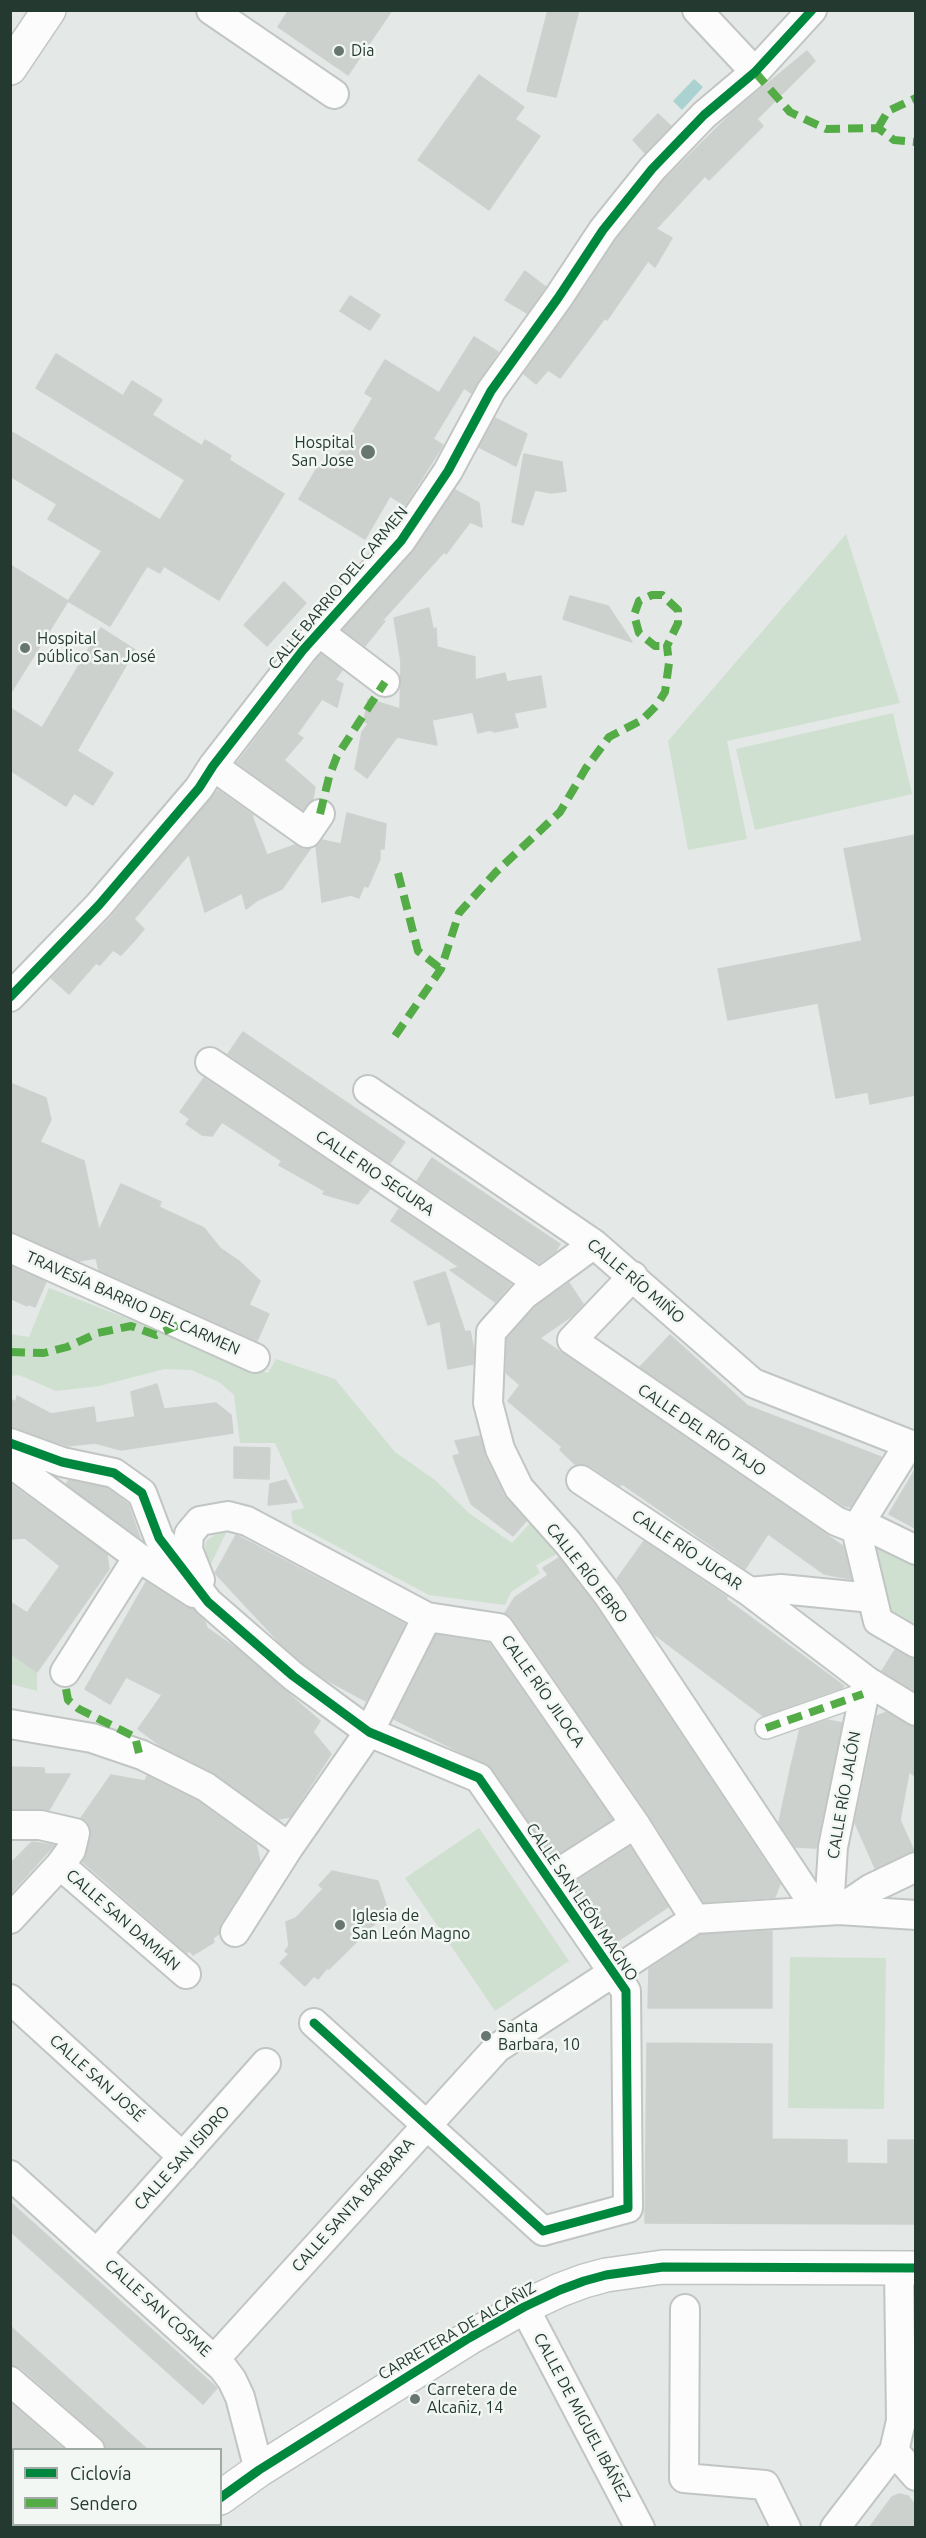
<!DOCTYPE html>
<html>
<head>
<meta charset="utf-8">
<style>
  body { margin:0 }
  #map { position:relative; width:926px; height:2538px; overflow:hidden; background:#e4e8e6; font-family:Ubuntu,sans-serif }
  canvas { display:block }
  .frame { position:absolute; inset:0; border:12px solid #243930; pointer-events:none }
  .legend { position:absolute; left:12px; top:2448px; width:210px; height:78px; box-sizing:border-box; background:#f2f7f3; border:2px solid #a0aba5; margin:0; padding:8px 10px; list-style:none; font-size:18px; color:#243930 }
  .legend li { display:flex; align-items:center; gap:12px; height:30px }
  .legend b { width:30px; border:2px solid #a0aba5 }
</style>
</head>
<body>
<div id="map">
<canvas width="926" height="2538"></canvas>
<div class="frame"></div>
<ul class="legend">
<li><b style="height:8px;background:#00873e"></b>Ciclovía</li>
<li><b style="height:8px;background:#53ac45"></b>Sendero</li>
</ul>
</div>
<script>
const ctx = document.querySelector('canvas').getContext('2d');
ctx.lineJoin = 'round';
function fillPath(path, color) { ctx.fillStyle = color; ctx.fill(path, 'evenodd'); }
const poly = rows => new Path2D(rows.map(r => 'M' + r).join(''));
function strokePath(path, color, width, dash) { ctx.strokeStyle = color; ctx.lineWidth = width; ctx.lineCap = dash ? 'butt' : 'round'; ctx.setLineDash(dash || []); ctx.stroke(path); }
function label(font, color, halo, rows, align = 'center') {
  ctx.font = font + ' Ubuntu,sans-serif'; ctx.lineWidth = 5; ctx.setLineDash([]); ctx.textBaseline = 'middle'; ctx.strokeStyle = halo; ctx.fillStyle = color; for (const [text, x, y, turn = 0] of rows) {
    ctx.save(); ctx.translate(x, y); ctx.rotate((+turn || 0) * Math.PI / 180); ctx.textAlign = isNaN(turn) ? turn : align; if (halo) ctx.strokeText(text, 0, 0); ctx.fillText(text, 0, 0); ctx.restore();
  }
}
fillPath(poly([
  [846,534,900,703,727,741,747,839,688,850,668,741],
  [893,713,912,794,755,830,736,749],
  [49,1288,268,1373,276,1359,335,1379,395,1452,435,1480,469,1513,512,1543,532,1521,559,1553,536,1565,540,1573,511,1592,505,1605,429,1595,293,1523,291,1511,304,1508,275,1443,240,1443,234,1395,219,1382,191,1370,165,1369,99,1386,56,1391,19,1375,11,1376,10,1334,29,1337],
  [220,1532,226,1533,209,1568,204,1550,207,1540],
  [882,1544,915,1560,915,1619,912,1625,888,1610,876,1550],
  [11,1653,37,1672,37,1691,11,1684],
  [479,1828,569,1961,495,2011,405,1878],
  [790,1957,886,1958,884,2109,788,2108]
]), '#cfe0d1');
fillPath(poly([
  [694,79,703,87,682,110,673,101]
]), '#a9d2d0');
const building = poly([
  [289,10,392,10,348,75,278,27,289,10],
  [548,10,579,10,556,97,527,91,548,10],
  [807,51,815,61,757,119,763,126,709,180,705,176,656,229,672,238,655,267,648,261,607,320,605,318,560,378,548,370,536,384,524,374,616,240,664,180,733,112,807,51],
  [479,75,524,107,515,119,540,136,489,210,418,160,479,75],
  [658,114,671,126,645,153,633,140,658,114],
  [525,271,546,287,527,313,505,300,525,271],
  [350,296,380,315,370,330,340,311,350,296],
  [474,337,498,352,471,393,464,388,433,439,443,445,405,505,390,496,365,539,299,499,320,463,330,470,373,398,365,393,385,360,439,393,474,337],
  [56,354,123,396,132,381,162,400,152,415,202,446,205,440,231,456,229,460,284,494,219,600,164,566,160,573,147,566,110,626,68,601,102,551,48,519,57,504,10,476,10,431,160,520,185,480,36,388,56,354],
  [495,418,527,434,516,466,479,447,495,418],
  [524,454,562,462,566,491,551,493,535,490,523,525,512,522,524,454],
  [455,490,479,503,482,527,470,522,446,554,444,552,381,622,385,621,365,646,343,630,413,552,455,490],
  [10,565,68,601,10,694,10,565],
  [284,582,306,603,267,646,244,625,284,582],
  [570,596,608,606,632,642,563,619,570,596],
  [429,608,433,629,436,628,437,647,475,657,475,680,505,673,507,682,541,676,546,707,514,713,518,727,495,732,490,730,478,733,473,712,432,720,437,745,397,737,367,778,355,769,362,732,368,724,364,721,368,699,400,709,401,662,394,618,429,608],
  [101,628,135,650,77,751,113,773,93,805,74,793,66,806,10,770,10,708,42,728,101,628],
  [321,654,342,670,335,680,343,684,337,707,322,699,297,734,303,738,284,760,315,787,313,799,303,810,237,763,321,654],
  [218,790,253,815,252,816,267,855,295,845,305,849,310,849,282,889,258,900,246,909,242,893,205,912,189,854,134,919,144,929,135,940,121,955,113,950,100,965,96,963,69,994,51,978,112,916,218,790],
  [347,813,386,824,384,849,380,849,380,859,368,887,364,886,359,898,351,895,322,902,316,846,322,840,341,844,347,813],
  [915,835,915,1095,870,1104,868,1092,836,1098,818,1003,728,1020,718,969,862,941,844,849,915,835],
  [243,1032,405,1142,390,1163,228,1054,243,1032],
  [204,1078,370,1189,358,1204,323,1194,325,1191,279,1165,282,1161,222,1122,212,1136,202,1135,186,1124,190,1119,180,1112,204,1078],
  [10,1083,46,1098,51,1120,40,1142,84,1161,99,1230,121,1184,161,1202,159,1207,204,1228,220,1248,239,1261,260,1281,249,1305,269,1314,257,1341,99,1270,96,1258,79,1261,10,1232,10,1083],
  [432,1158,560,1244,555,1252,539,1263,417,1181,432,1158],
  [399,1209,511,1284,495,1302,450,1270,459,1267,391,1221,399,1209],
  [10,1266,46,1282,35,1307,28,1304,27,1306,10,1298,10,1266],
  [445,1272,465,1332,470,1331,474,1351,473,1364,448,1369,440,1321,428,1325,414,1282,445,1272],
  [569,1283,583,1304,572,1316,540,1338,843,1546,851,1579,824,1574,768,1534,745,1569,622,1484,620,1486,590,1466,576,1465,560,1450,562,1447,508,1401,520,1385,506,1373,507,1339,535,1307,569,1283],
  [670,1335,748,1406,881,1457,851,1507,844,1506,640,1367,670,1335],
  [157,1384,164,1409,216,1403,231,1415,233,1433,121,1450,95,1443,67,1446,10,1427,10,1399,16,1402,17,1396,51,1414,94,1407,96,1423,135,1417,131,1392,157,1384],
  [480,1436,485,1456,504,1495,526,1521,513,1536,471,1504,453,1456,460,1454,455,1441,480,1436],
  [234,1447,270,1448,269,1479,234,1478,234,1447],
  [915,1470,915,1528,889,1514,915,1470],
  [69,1480,107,1488,128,1504,140,1538,66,1484,69,1480],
  [286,1480,297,1502,268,1505,270,1484,286,1480],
  [10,1484,107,1554,109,1569,37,1672,10,1653,10,1602,27,1613,60,1566,25,1538,10,1539,10,1484],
  [236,1535,405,1624,366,1701,325,1679,303,1663,281,1644,215,1573,236,1535],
  [644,1541,727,1597,726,1599,844,1686,842,1688,763,1716,699,1668,654,1634,617,1579,644,1541],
  [559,1558,595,1605,780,1884,775,1897,704,1902,649,1815,513,1619,505,1613,515,1597,548,1575,543,1568,559,1558],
  [146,1582,185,1607,193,1609,205,1622,207,1628,236,1648,320,1721,313,1732,331,1754,290,1817,278,1819,216,1774,161,1746,138,1729,162,1695,126,1677,110,1704,85,1689,146,1582],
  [436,1635,489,1643,612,1819,553,1857,492,1768,394,1719,436,1635],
  [895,1650,915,1661,915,1691,882,1671,895,1650],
  [887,1712,915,1727,915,1776,909,1772,900,1820,914,1851,875,1868,855,1823,877,1716,887,1712],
  [828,1720,842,1723,816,1848,795,1847,779,1822,791,1766,800,1729,828,1720],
  [10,1767,44,1768,45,1774,70,1774,49,1810,11,1809,10,1767],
  [111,1775,145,1781,147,1776,197,1801,256,1844,260,1862,221,1923,219,1934,213,1938,214,1942,193,1955,190,1951,187,1953,83,1862,87,1854,91,1829,87,1821,81,1818,111,1775],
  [32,1842,54,1845,10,1894,10,1864,32,1842],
  [630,1847,668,1907,615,1943,574,1883,630,1847],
  [332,1871,378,1881,388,1911,329,1969,327,1968,318,1979,314,1976,305,1986,280,1963,289,1954,285,1951,289,1946,286,1922,296,1918,323,1889,319,1885,332,1871],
  [772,1931,772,2008,648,2008,649,1969,700,1935,772,1931],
  [647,2043,772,2044,772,2139,847,2140,847,2163,888,2164,888,2140,915,2140,915,2224,645,2223,647,2043],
  [10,2202,217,2388,203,2404,10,2231,10,2202],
  [10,2326,148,2450,106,2450,101,2438,21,2368,10,2365,10,2326],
  [10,2403,64,2450,10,2450,10,2403],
  [899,2494,908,2496,915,2505,915,2528,869,2528,892,2497,899,2494]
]);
fillPath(building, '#ccd1ce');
strokePath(building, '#cdd1cf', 1.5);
const pedestrian = poly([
  [766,1728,863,1694]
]);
const minor = poly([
  [211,10,334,94],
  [697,10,755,72],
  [319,632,385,682],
  [213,766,307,833,320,814],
  [10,997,99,905,199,788,213,766,303,650,401,541,448,471,491,391,558,298,603,230,652,169,704,115,755,72,812,10],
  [210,1062,539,1283],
  [368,1090,594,1244,753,1383,916,1447],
  [594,1244,524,1295,491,1332,488,1403,500,1449,519,1488,568,1543,608,1595,818,1911],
  [10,1248,255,1358],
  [633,1276,572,1340,836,1521,856,1529,875,1530,916,1550],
  [10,1443,62,1462,114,1473,142,1493,159,1538,208,1602,293,1676,369,1732,479,1778,626,1991,628,2208,543,2231,314,2023],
  [909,1444,856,1529,878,1621,916,1643],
  [10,1468,16,1467,138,1557,194,1593],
  [581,1480,750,1592,781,1589,872,1598],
  [200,1580,188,1550,189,1534,200,1521,228,1516,247,1521,427,1617,499,1628,635,1824,695,1919],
  [750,1592,867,1681,916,1711],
  [65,1672,138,1557],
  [10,1724,92,1738,142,1755,206,1787,289,1847],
  [10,1825,40,1825,75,1833,71,1850,60,1865,10,1919],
  [60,1865,186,1974],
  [549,1879,635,1824],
  [829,1910,833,1847,867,1681],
  [839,1910,870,1889,916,1867],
  [235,1932,289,1847,369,1732,427,1617],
  [10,1999,183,2157],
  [10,2175,223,2368,232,2380,240,2397,259,2470],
  [97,2253,266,2063],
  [899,2268,901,2421,916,2410],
  [524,2307,640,2528],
  [685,2309,684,2478,765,2485,786,2528],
  [214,2360,497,2048,695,1919,839,1910,916,1915],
  [10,2381,90,2450],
  [894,2451,916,2476],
  [835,2528,894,2451,901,2421]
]);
const secondary = poly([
  [10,68,49,10],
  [220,2498,259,2470,469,2338,524,2307,560,2290,584,2281,606,2275,663,2267,916,2268],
  [189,2528,192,2524]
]);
strokePath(pedestrian, '#c1c5c3', 24);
strokePath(minor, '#c1c5c3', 32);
strokePath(secondary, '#c0c5c3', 36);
strokePath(pedestrian, '#fbfcfb', 21);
strokePath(minor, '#fbfcfb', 28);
strokePath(secondary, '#fbfcfb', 33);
strokePath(poly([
  [755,72,790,112,826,129,878,128,894,140,916,142],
  [878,128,888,111,916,98],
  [320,814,329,777,337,756,385,682],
  [398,873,418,951,441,969],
  [395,1036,441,969,459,913,496,872,560,812,586,768,609,737,642,720,657,705,665,692,669,663,667,646,678,623,678,610,662,595,652,595,639,601,634,615,639,633,655,646,667,646],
  [10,1352,44,1353,67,1347,98,1333,131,1326,156,1335,178,1325],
  [66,1689,68,1700,79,1709,135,1737,139,1753],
  [766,1728,863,1694]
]), '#53ac45', 8, [15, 8]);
strokePath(poly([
  [10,997,99,905,199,788,213,766,303,650,401,541,448,471,491,391,558,298,603,230,652,169,704,115,755,72,812,10],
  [10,1443,62,1462,114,1473,142,1493,159,1538,208,1602,293,1676,369,1732,479,1778,626,1991,628,2208,543,2231,314,2023],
  [220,2498,259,2470,469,2338,524,2307,560,2290,584,2281,606,2275,663,2267,916,2268]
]), '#00873e', 9);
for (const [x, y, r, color] of [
  [339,51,6,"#677670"],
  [368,452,8,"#677670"],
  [25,648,6,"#677670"],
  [340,1925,6,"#677670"],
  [486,2036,6,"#677670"],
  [415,2399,6,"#677670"]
]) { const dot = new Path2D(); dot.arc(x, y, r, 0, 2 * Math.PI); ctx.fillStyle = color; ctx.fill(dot); strokePath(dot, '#f2f7f3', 2); }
label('16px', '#243930', '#f2f7f3', [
  ["Dia",351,51],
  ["Hospital",354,443,"right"],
  ["San Jose",354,461,"right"],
  ["Hospital",37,639],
  ["público San José",37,657],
  ["Iglesia de",352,1916],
  ["San León Magno",352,1934],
  ["Santa",498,2027],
  ["Barbara, 10",498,2045],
  ["Carretera de",427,2390],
  ["Alcañiz, 14",427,2408]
], 'left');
label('16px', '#243930', '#f2f7f3', [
  ["CALLE BARRIO DEL CARMEN",338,588,-50],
  ["CALLE RIO SEGURA",375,1173,34],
  ["CALLE RÍO MIÑO",636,1281,40],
  ["TRAVESÍA BARRIO DEL CARMEN",133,1303,24],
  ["CALLE DEL RÍO TAJO",702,1430,34],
  ["CALLE RÍO JUCAR",687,1550,34],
  ["CALLE RÍO EBRO",587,1573,52],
  ["CALLE RÍO JILOCA",543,1691,55],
  ["CALLE RÍO JALÓN",844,1795,-80],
  ["CALLE SAN LEÓN MAGNO",582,1902,56],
  ["CALLE SAN DAMIÁN",123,1920,41],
  ["CALLE SAN JOSÉ",97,2078,42],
  ["CALLE SAN ISIDRO",182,2158,-48],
  ["CALLE SANTA BÁRBARA",353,2205,-48],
  ["CALLE SAN COSME",158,2308,42],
  ["CARRETERA DE ALCAÑIZ",457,2331,-30],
  ["CALLE DE MIGUEL IBÁÑEZ",582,2417,62]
]);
</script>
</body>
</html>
